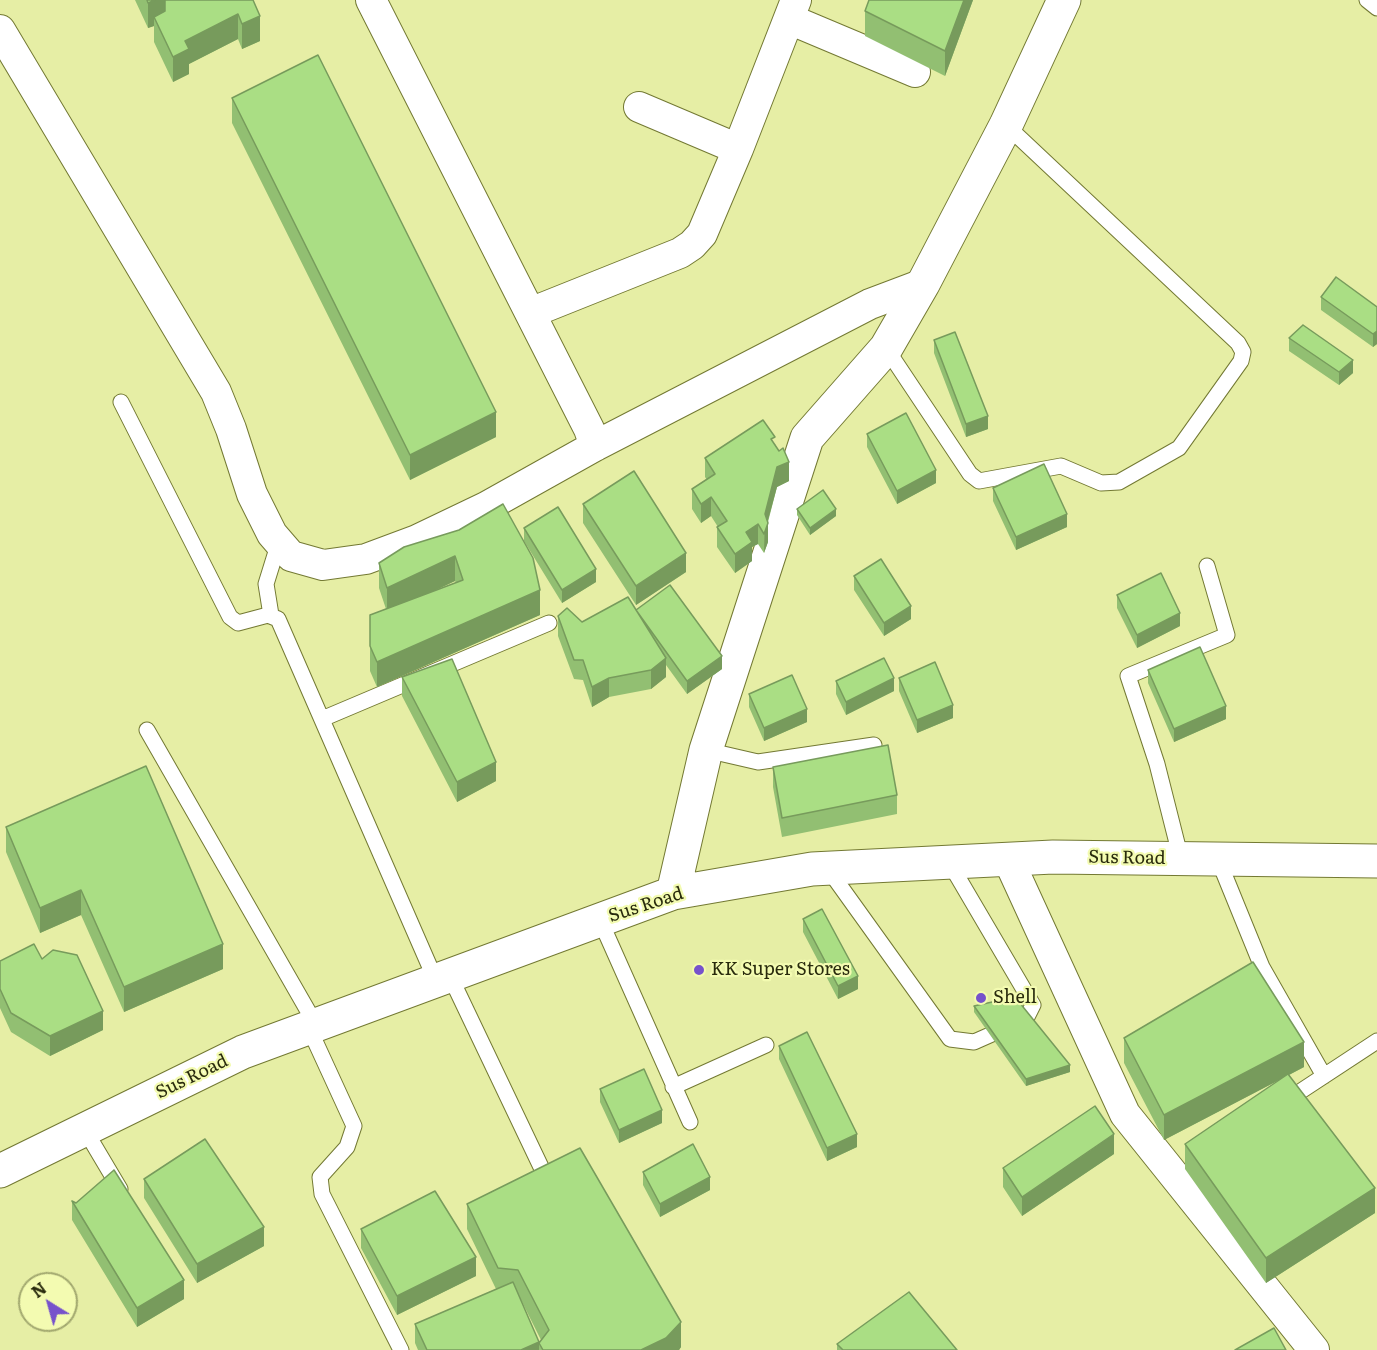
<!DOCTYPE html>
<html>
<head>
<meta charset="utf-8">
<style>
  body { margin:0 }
  #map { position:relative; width:1377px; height:1350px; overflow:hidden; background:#e6eea5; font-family:Literata,serif }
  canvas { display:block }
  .north { position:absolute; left:18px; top:1272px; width:60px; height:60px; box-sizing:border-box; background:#f3fbb1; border:2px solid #a2a86f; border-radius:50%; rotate:323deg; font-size:16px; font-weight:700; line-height:24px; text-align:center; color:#292b0d }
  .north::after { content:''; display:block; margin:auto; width:21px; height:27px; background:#7652cb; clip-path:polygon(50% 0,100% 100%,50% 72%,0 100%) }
</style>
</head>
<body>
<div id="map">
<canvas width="1377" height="1350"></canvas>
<div class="north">N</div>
</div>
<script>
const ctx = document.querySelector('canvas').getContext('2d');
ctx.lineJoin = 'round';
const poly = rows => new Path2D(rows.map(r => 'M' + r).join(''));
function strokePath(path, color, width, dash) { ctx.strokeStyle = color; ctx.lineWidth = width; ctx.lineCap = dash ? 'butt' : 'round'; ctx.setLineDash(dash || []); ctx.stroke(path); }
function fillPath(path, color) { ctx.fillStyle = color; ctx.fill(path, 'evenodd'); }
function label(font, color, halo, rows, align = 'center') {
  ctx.font = font + ' Literata,serif'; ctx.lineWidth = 4.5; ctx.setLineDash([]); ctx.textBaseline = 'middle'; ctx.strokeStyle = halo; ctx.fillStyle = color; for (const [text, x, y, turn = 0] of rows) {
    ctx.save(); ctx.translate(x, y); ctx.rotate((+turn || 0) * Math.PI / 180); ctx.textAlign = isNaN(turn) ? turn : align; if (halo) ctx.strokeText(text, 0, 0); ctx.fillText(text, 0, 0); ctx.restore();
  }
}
const lane = poly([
  [1367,0,1377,8],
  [886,348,970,474,979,481,1061,466,1101,483,1119,482,1179,448,1241,361,1243,352,1238,343,1006,125],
  [121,402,230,617,238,623,268,615,278,619,436,981],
  [271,615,266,584,279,542],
  [322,719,549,623],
  [147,730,316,1025],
  [706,750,758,762,874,745],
  [1181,859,1157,764,1128,676,1227,635,1207,566],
  [1218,859,1262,967,1324,1076],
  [828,869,950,1039,974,1042,1026,1019,1033,1005,949,862],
  [600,920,690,1122],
  [450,976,541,1167],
  [309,1028,354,1126,347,1147,320,1177,322,1194,401,1350],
  [673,1087,766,1045],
  [1298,1093,1377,1041],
  [85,1130,120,1189]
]);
const street = poly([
  [371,0,589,429,595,446],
  [789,19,915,72],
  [0,30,216,392,231,429,252,494,272,534,291,556,323,565,366,559,417,540,486,507,595,446,870,304,923,284],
  [639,107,738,149],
  [530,313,680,253,692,245,702,234,738,149,796,0],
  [1008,859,1125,1114,1314,1350]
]);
const secondary = poly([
  [673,893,706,750,807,438,886,348,923,284,1006,125,1064,0],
  [0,1171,243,1052,673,893,812,869,1053,857,1377,861]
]);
strokePath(lane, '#737933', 17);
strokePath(street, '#737933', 32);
strokePath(secondary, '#737933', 35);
strokePath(lane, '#fff', 15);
strokePath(street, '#fff', 30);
strokePath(secondary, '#fff', 33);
fillPath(poly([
  [135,0,253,0,260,41,242,49,238,39,189,64,189,74,173,82,154,42,154,26,148,28],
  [869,0,973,0,945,76,865,36,865,11],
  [232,98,496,437,410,480,232,123],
  [1321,297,1377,307,1377,344,1373,347,1321,310],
  [1289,338,1353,373,1339,385,1289,351],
  [934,340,988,429,966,437,934,353],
  [867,434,936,483,897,504,867,447],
  [775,444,789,481,777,487,768,522,768,542,764,553,758,544,752,547,752,561,735,573,717,547,717,527,718,527,711,516,701,523,692,509,692,489,707,480,705,477,705,458],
  [993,488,1067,527,1016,550,993,501],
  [583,504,686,572,636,605,583,523],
  [797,509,836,516,810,535,797,515],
  [524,528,596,582,562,603,524,541],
  [459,530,540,615,377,687,370,671,370,615,386,609,379,588,379,563],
  [455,581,456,583,434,591],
  [854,576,911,619,884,636,854,590],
  [1117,595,1180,626,1137,648,1117,608],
  [636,610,722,669,687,694,666,665,666,677,651,689,609,697,592,707,583,680,574,679,558,636,558,616,582,622],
  [1148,670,1226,719,1174,742,1148,683],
  [402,677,496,781,457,802,402,696],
  [899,678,953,718,917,733,899,691],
  [836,681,894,691,846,715,836,694],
  [749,694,807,722,764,741,749,707],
  [773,767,897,795,897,814,782,837,773,787],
  [6,827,223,969,124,1012,81,915,40,933,6,852],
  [803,919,858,989,838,999,803,932],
  [42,959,103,1030,50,1056,11,1032,0,1008,0,961],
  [974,1006,1070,1072,1026,1086,974,1012],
  [1124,1038,1304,1067,1289,1075,1375,1213,1266,1283,1185,1169,1185,1144,1283,1078,1164,1140,1124,1063],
  [779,1046,857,1147,827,1161,779,1059],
  [600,1089,662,1123,619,1143,600,1102],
  [1114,1154,1022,1216,1003,1187,1003,1168],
  [643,1172,710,1190,660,1217,643,1185],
  [144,1179,264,1246,197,1283,144,1198],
  [72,1201,184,1299,137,1327,72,1220],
  [467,1204,681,1347,679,1350,418,1350,415,1343,415,1324,496,1289,467,1229],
  [520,1298,541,1340,539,1343],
  [361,1229,476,1276,397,1315,361,1248],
  [837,1344,957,1350,837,1350]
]), '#92bf72');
fillPath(poly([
  [155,0,165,0,165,20,154,17,154,26,148,28,148,3],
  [964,0,973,0,945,76,945,51],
  [238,14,238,39,189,64,189,74,173,82,173,57,185,41],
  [260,16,260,41,242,49,242,24],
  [1377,331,1377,344,1373,347,1373,334],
  [1353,360,1353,373,1339,385,1339,372],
  [496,412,496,437,410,480,410,455],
  [988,416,988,429,966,437,966,424],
  [789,462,789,481,777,487,765,531,768,523,768,542,764,553,765,514,777,467],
  [936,470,936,483,897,504,897,491],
  [711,497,711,516,701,523,701,504],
  [836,509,836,516,810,535,810,528],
  [1067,514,1067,527,1016,550,1016,537],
  [758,524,758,544,752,547,752,561,735,573,735,554,746,532],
  [686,553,686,572,636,605,636,586],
  [455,556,455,581,387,613,387,588],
  [596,569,596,582,562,603,562,590],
  [540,590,540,615,377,687,377,662],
  [911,606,911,619,884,636,884,623],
  [1180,613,1180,626,1137,648,1137,635],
  [722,656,722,669,687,694,687,681],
  [666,658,666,677,651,689,651,670],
  [609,678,609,697,592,707,592,687],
  [894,678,894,691,846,715,846,702],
  [953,705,953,718,917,733,917,720],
  [1226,706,1226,719,1174,742,1174,729],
  [807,709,807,722,764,741,764,728],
  [496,762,496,781,457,802,457,782],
  [81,890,81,915,40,933,40,908],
  [223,944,223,969,124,1012,124,987],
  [858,976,858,989,838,999,838,986],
  [103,1011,103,1030,50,1056,50,1036],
  [1304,1042,1304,1067,1164,1140,1164,1115],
  [1070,1065,1070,1072,1026,1086,1026,1079],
  [662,1110,662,1123,619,1143,619,1130],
  [857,1134,857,1147,827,1161,827,1148],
  [1114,1134,1114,1154,1022,1216,1022,1197],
  [710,1177,710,1190,660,1217,660,1204],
  [1375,1188,1375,1213,1266,1283,1266,1258],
  [264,1227,264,1246,197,1283,197,1264],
  [476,1257,476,1276,397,1315,397,1296],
  [184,1280,184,1299,137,1327,137,1308],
  [681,1322,681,1347,679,1350,641,1350],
  [539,1342,539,1350,521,1350]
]), '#779b5c');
const building = poly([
  [147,0,155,0,148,3,147,0],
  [165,0,253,0,260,16,242,24,238,14,185,41,189,49,173,57,154,17,165,11,165,0],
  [869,0,964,0,945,51,865,11,869,0],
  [318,55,496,412,410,455,232,98,318,55],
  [1336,277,1377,307,1377,331,1373,334,1321,297,1336,277],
  [1303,325,1353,360,1339,372,1289,338,1303,325],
  [955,332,988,416,966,424,934,340,955,332],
  [906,413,936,470,897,491,867,434,906,413],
  [763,420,775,437,771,439,779,451,783,448,789,462,777,467,765,514,768,523,764,534,758,524,746,532,752,542,735,554,717,527,727,521,711,497,701,504,692,489,715,474,705,458,763,420],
  [1044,464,1067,514,1016,537,993,488,1044,464],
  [634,471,686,553,636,586,583,504,634,471],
  [823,490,836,509,810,528,797,509,823,490],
  [503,504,533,558,540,590,377,662,370,646,370,615,463,580,455,556,387,588,379,563,404,547,459,530,503,504],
  [558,507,596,569,562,590,524,528,558,507],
  [881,559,911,606,884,623,854,576,881,559],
  [1161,573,1180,613,1137,635,1117,595,1161,573],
  [670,585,722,656,687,681,636,610,670,585],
  [628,597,666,658,651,670,609,678,592,687,583,660,574,660,558,616,567,608,582,622,628,597],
  [1200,647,1226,706,1174,729,1148,670,1200,647],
  [884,658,894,678,846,702,836,681,884,658],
  [452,659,496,762,457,782,402,677,452,659],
  [935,662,953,705,917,720,899,678,935,662],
  [792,675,807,709,764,728,749,694,792,675],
  [888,745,897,795,782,818,773,767,888,745],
  [146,766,223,944,124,987,81,890,40,908,6,827,146,766],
  [822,909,858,976,838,986,803,919,822,909],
  [34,944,42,959,53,950,77,955,103,1011,50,1036,11,1013,0,989,0,961,34,944],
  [1253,962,1304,1042,1164,1115,1124,1038,1253,962],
  [1015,997,1070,1065,1026,1079,974,1006,1015,997],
  [807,1032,857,1134,827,1148,779,1046,807,1032],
  [644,1069,662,1110,619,1130,600,1089,644,1069],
  [1288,1074,1375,1188,1266,1258,1185,1144,1288,1074],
  [1095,1106,1114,1134,1022,1197,1003,1168,1095,1106],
  [205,1139,264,1227,197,1264,144,1179,205,1139],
  [693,1144,710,1177,660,1204,643,1172,693,1144],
  [580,1148,681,1322,666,1338,641,1350,543,1350,539,1343,549,1330,518,1270,498,1268,467,1204,580,1148],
  [114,1170,184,1280,137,1308,72,1201,76,1203,114,1170],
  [435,1191,476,1257,397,1296,361,1229,435,1191],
  [513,1282,539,1342,521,1350,427,1350,415,1324,513,1282],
  [909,1292,957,1350,843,1350,837,1344,909,1292],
  [1274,1328,1286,1350,1235,1350,1274,1328]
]);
fillPath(building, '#aade84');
strokePath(building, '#779b5c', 1.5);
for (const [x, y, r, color] of [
  [699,970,6,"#7652cb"],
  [981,998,6,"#7652cb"]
]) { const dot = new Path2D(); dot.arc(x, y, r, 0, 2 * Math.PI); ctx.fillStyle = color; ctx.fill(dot); strokePath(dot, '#f3fbb1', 2); }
label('18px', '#292b0d', '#f3fbb1', [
  ["Sus Road",1127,858,1],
  ["Sus Road",646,905,-18],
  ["Sus Road",192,1077,-26]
]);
label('18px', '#292b0d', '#f3fbb1', [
  ["KK Super Stores",711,970],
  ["Shell",993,998]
], 'left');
</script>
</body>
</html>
